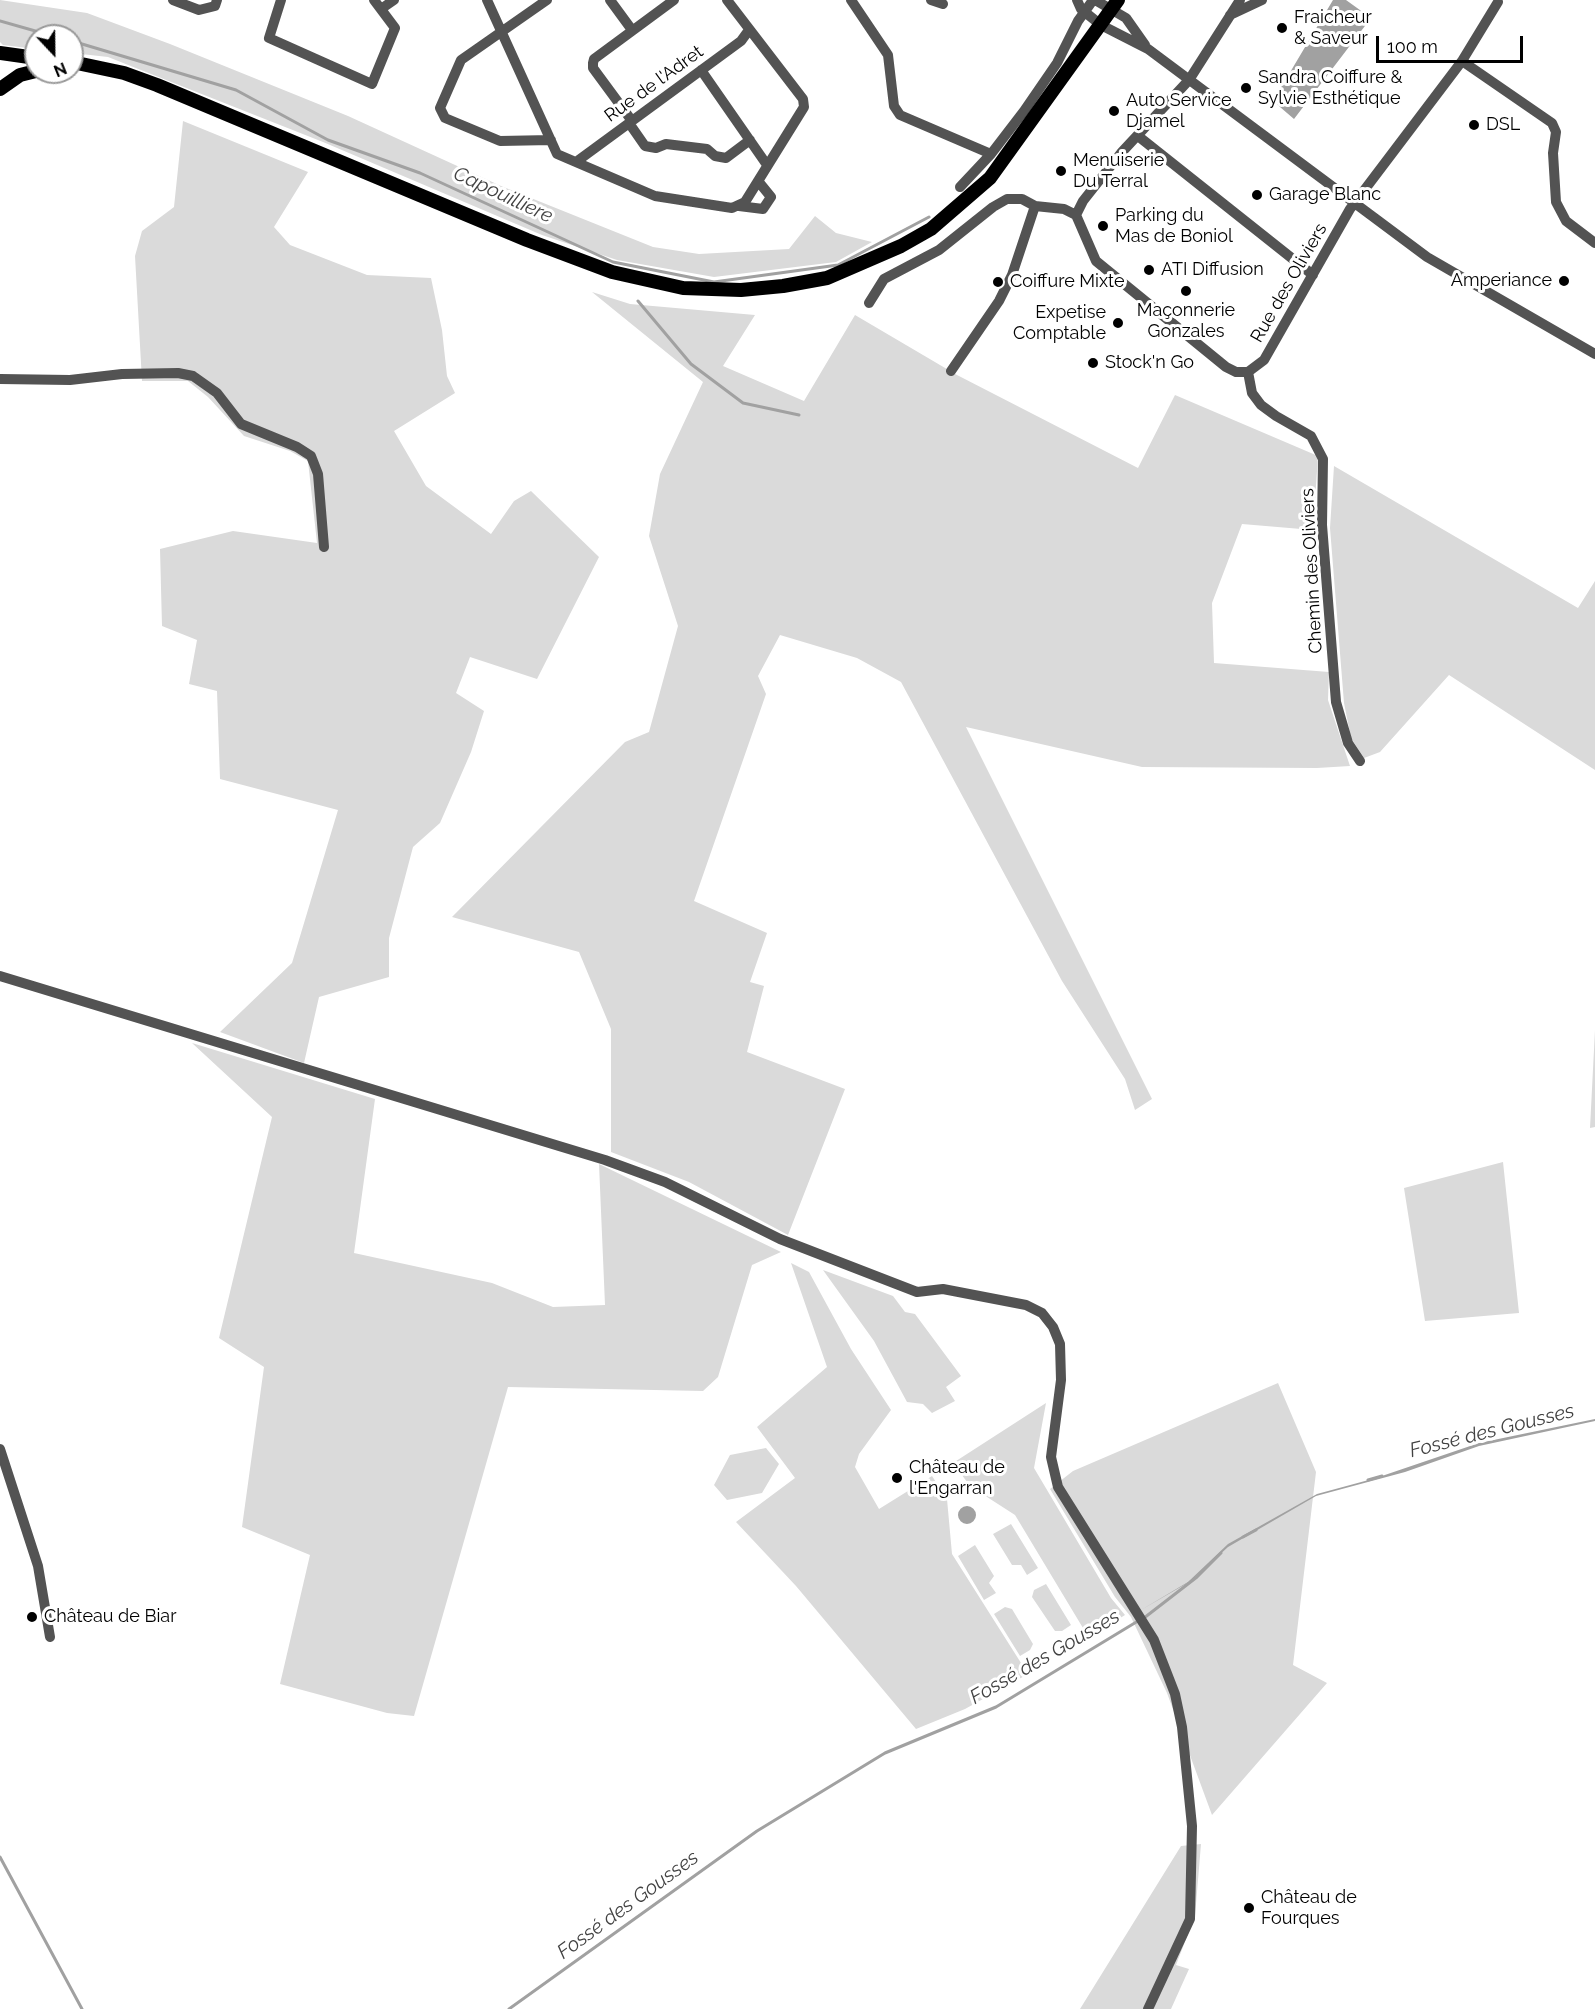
<!DOCTYPE html>
<html>
<head>
<meta charset="utf-8">
<style>
  body { margin:0 }
  #map { position:relative; width:1595px; height:2009px; overflow:hidden; background:#fff; font-family:Raleway,sans-serif }
  canvas { display:block }
  .north { position:absolute; left:24px; top:24px; width:60px; height:60px; box-sizing:border-box; background:#fff; border:2px solid #999; border-radius:50%; rotate:158deg; font-size:16px; font-weight:700; line-height:24px; text-align:center; color:#000 }
  .north::after { content:''; display:block; margin:auto; width:21px; height:27px; background:#000; clip-path:polygon(50% 0,100% 100%,50% 72%,0 100%) }
  .scale { position:absolute; left:1376px; top:36px; width:147px; height:27px; box-sizing:border-box; border:3px solid #000; border-top:0; padding-left:8px; font-size:18px; line-height:21px; white-space:nowrap; color:#000; -webkit-text-stroke:4px #fff; paint-order:stroke }
</style>
</head>
<body>
<div id="map">
<canvas width="1595" height="2009"></canvas>
<div class="north">N</div>
<div class="scale">100 m</div>
</div>
<script>
const ctx = document.querySelector('canvas').getContext('2d');
ctx.lineJoin = 'round';
function fillPath(path, color) { ctx.fillStyle = color; ctx.fill(path, 'evenodd'); }
const poly = rows => new Path2D(rows.map(r => 'M' + r).join(''));
function strokePath(path, color, width, dash) { ctx.strokeStyle = color; ctx.lineWidth = width; ctx.lineCap = dash ? 'butt' : 'round'; ctx.setLineDash(dash || []); ctx.stroke(path); }
function label(font, color, halo, rows, align = 'center') {
  ctx.font = font + ' Raleway,sans-serif'; ctx.lineWidth = 6; ctx.setLineDash([]); ctx.textBaseline = 'middle'; ctx.strokeStyle = halo; ctx.fillStyle = color; for (const [text, x, y, turn = 0] of rows) {
    ctx.save(); ctx.translate(x, y); ctx.rotate((+turn || 0) * Math.PI / 180); ctx.textAlign = isNaN(turn) ? turn : align; if (halo) ctx.strokeText(text, 0, 0); ctx.fillText(text, 0, 0); ctx.restore();
  }
}
fillPath(poly([
  [0,0,87,13,170,44,348,116,501,186,653,247,699,254,789,249,815,216,836,233,872,242,836,262,714,277,617,260,542,235,323,142,108,57,72,53,72,36,36,36,36,49,3,45,0,42],
  [183,121,308,172,274,227,290,245,367,275,431,278,442,330,447,376,455,393,394,431,426,486,491,534,514,501,531,491,599,557,537,679,470,657,456,693,484,711,471,752,440,823,413,847,389,938,389,977,319,997,304,1063,220,1032,292,963,338,810,220,779,217,691,189,684,197,640,162,626,160,549,233,531,317,543,308,461,290,451,244,436,208,397,188,381,142,381,135,256,142,231,174,207],
  [592,292,630,304,755,315,723,366,804,401,855,315,957,375,1138,468,1175,395,1318,456,1313,530,1242,524,1212,603,1214,663,1329,672,1328,700,1350,766,1317,768,1142,767,966,727,1152,1099,1135,1110,1125,1079,1062,981,901,682,857,658,780,635,758,676,766,694,694,901,767,933,750,982,764,986,747,1052,845,1089,788,1235,689,1182,611,1152,611,1029,579,952,452,917,625,742,649,732,678,626,649,536,660,474,703,382],
  [1334,466,1578,608,1595,581,1595,770,1449,675,1380,752,1364,758,1351,738,1344,703,1330,528],
  [1595,1030,1595,1127,1590,1128],
  [192,1043,375,1099,354,1253,492,1283,553,1307,605,1305,599,1164,781,1252,752,1265,718,1377,703,1391,508,1387,414,1716,387,1713,280,1684,310,1555,242,1527,264,1367,219,1338,272,1117],
  [1503,1162,1519,1313,1425,1321,1404,1188],
  [791,1263,809,1272,851,1349,891,1410,859,1454,855,1467,879,1509,932,1476,947,1499,952,1554,1028,1674,965,1709,916,1729,796,1586,736,1522,795,1478,757,1427,827,1367],
  [823,1270,893,1296,905,1312,915,1314,961,1376,946,1387,955,1401,932,1413,923,1404,907,1402,874,1341],
  [1278,1383,1316,1472,1293,1665,1327,1683,1212,1815,1167,1693,1131,1617,1115,1597,1050,1489,1073,1471],
  [1046,1403,1034,1468,1111,1598,1125,1615,1089,1638,1015,1515,970,1486,953,1463],
  [766,1448,779,1464,762,1493,727,1500,714,1485,730,1455],
  [1011,1524,1038,1568,1027,1575,1021,1565,1012,1565,993,1534],
  [975,1545,994,1576,989,1583,996,1593,984,1600,958,1556],
  [1046,1584,1071,1625,1062,1631,1055,1631,1032,1597,1034,1590],
  [1005,1607,1012,1609,1033,1644,1030,1650,1020,1656,994,1614],
  [1201,1844,1195,1916,1176,1965,1189,1969,1171,2009,1080,2009,1181,1846]
]), '#dadada');
fillPath(poly([
  [1333,0,1346,0,1371,18,1294,119,1273,101],
  [1595,1419,1595,1421,1479,1446,1405,1472,1316,1496,1228,1547,1191,1581,1141,1610,1188,1582,1228,1544,1317,1494,1376,1478,1479,1443],
  '958 1515a9 9 0 1 1 18 0a9 9 0 1 1-18 0Z'
]), '#a1a1a1');
strokePath(poly([
  [0,21,53,36],
  [72,41,236,90,328,140,420,173,613,262,714,282,838,265,929,217],
  [638,301,691,364,743,403,799,415],
  [1368,1480,1382,1476],
  [1243,1537,1256,1530],
  [1144,1618,1197,1577,1221,1553],
  [0,1857,82,2009],
  [509,2009,757,1831,885,1753,996,1707,1138,1621]
]), '#a1a1a1', 3);
strokePath(poly([
  [173,0,199,10,215,6,217,0],
  [281,0,269,38,372,84,395,28,374,0],
  [487,0,557,154,655,196,732,208,745,202,804,107,803,99,727,0],
  [547,0,461,60,440,108,445,118,500,141,551,140],
  [610,0,632,30],
  [851,0,888,55,894,106,900,115,991,154],
  [931,0,943,4],
  [1077,0,1081,9,1101,25,1148,49,1427,257,1595,354],
  [1095,0,1126,18,1145,45],
  [381,9,394,0],
  [1230,15,1262,0],
  [1462,61,1552,123,1556,132,1553,153,1556,202,1566,221,1595,243],
  [701,70,767,165],
  [632,121,593,68,593,63,594,59,674,0],
  [629,123,645,146,656,148,666,144,707,149,715,156,726,158,750,140],
  [1138,136,1313,275],
  [576,162,741,41,749,30],
  [960,187,991,154,1024,111,1057,63,1078,21,1093,0],
  [739,206,763,209,771,197,758,181],
  [1076,215,1096,261,1226,367,1236,372,1248,372,1264,360,1350,209,1462,61,1498,2],
  [1076,215,1083,201,1121,153,1189,80,1240,0],
  [869,303,884,279,939,250,993,207,1007,199,1022,199,1035,206,1064,209,1076,215],
  [951,371,999,301,1012,275,1035,206],
  [1248,372,1252,393,1261,405,1276,416,1311,436,1323,459,1322,525,1336,702,1348,743,1360,761],
  [0,379,70,380,122,374,178,373,193,376,217,393,241,424,297,447,311,456,318,474,324,547],
  [0,976,605,1160,665,1182,780,1239,917,1292,943,1289,1026,1305,1042,1313,1053,1327,1060,1344,1061,1380,1051,1457,1058,1487,1154,1640,1175,1694,1182,1727,1192,1826,1190,1919,1148,2009],
  [0,1449,38,1566,50,1637]
]), '#535353', 10);
strokePath(poly([
  [0,53,36,58],
  [72,62,124,73,157,85,527,240,612,272,683,288,741,290,783,286,827,278,901,246,931,229,990,178,1118,0],
  [0,89,20,75,36,71]
]), '#000', 14);
for (const [x, y, r, color] of [
  [1282,28,6,"#000"],
  [1246,88,6,"#000"],
  [1114,111,6,"#000"],
  [1474,125,6,"#000"],
  [1061,171,6,"#000"],
  [1257,195,6,"#000"],
  [1103,226,6,"#000"],
  [1149,270,6,"#000"],
  [1564,281,6,"#000"],
  [998,282,6,"#000"],
  [1186,291,6,"#000"],
  [1118,323,6,"#000"],
  [1093,363,6,"#000"],
  [897,1478,6,"#000"],
  [32,1617,6,"#000"],
  [1249,1908,6,"#000"]
]) { const dot = new Path2D(); dot.arc(x, y, r, 0, 2 * Math.PI); ctx.fillStyle = color; ctx.fill(dot); strokePath(dot, '#fff', 2); }
label('18px', '#000', '#fff', [
  ["Fraicheur",1294,18],
  ["& Saveur",1294,39],
  ["Sandra Coiffure &",1258,78],
  ["Sylvie Esthétique",1258,99],
  ["Auto Service",1126,101],
  ["Djamel",1126,122],
  ["DSL",1486,125],
  ["Menuiserie",1073,161],
  ["Du Terral",1073,182],
  ["Garage Blanc",1269,195],
  ["Parking du",1115,216],
  ["Mas de Boniol",1115,237],
  ["ATI Diffusion",1161,270],
  ["Amperiance",1552,281,"right"],
  ["Coiffure Mixte",1010,282],
  ["Maçonnerie",1186,311,"center"],
  ["Gonzales",1186,332,"center"],
  ["Expetise",1106,313,"right"],
  ["Comptable",1106,334,"right"],
  ["Stock'n Go",1105,363],
  ["Château de",909,1468],
  ["l'Engarran",909,1489],
  ["Château de Biar",44,1617],
  ["Château de",1261,1898],
  ["Fourques",1261,1919]
], 'left');
label('18px', '#000', '#fff', [
  ["Rue de l'Adret",654,84,-36],
  ["Rue des Oliviers",1289,283,-60],
  ["Chemin des Oliviers",1312,571,-93]
]);
label('italic 20px', '#424242', '#fff', [
  ["Capouilliere",503,195,25],
  ["Fossé des Gousses",1492,1431,-14],
  ["Fossé des Gousses",1045,1657,-30],
  ["Fossé des Gousses",628,1905,-36]
]);
</script>
</body>
</html>
